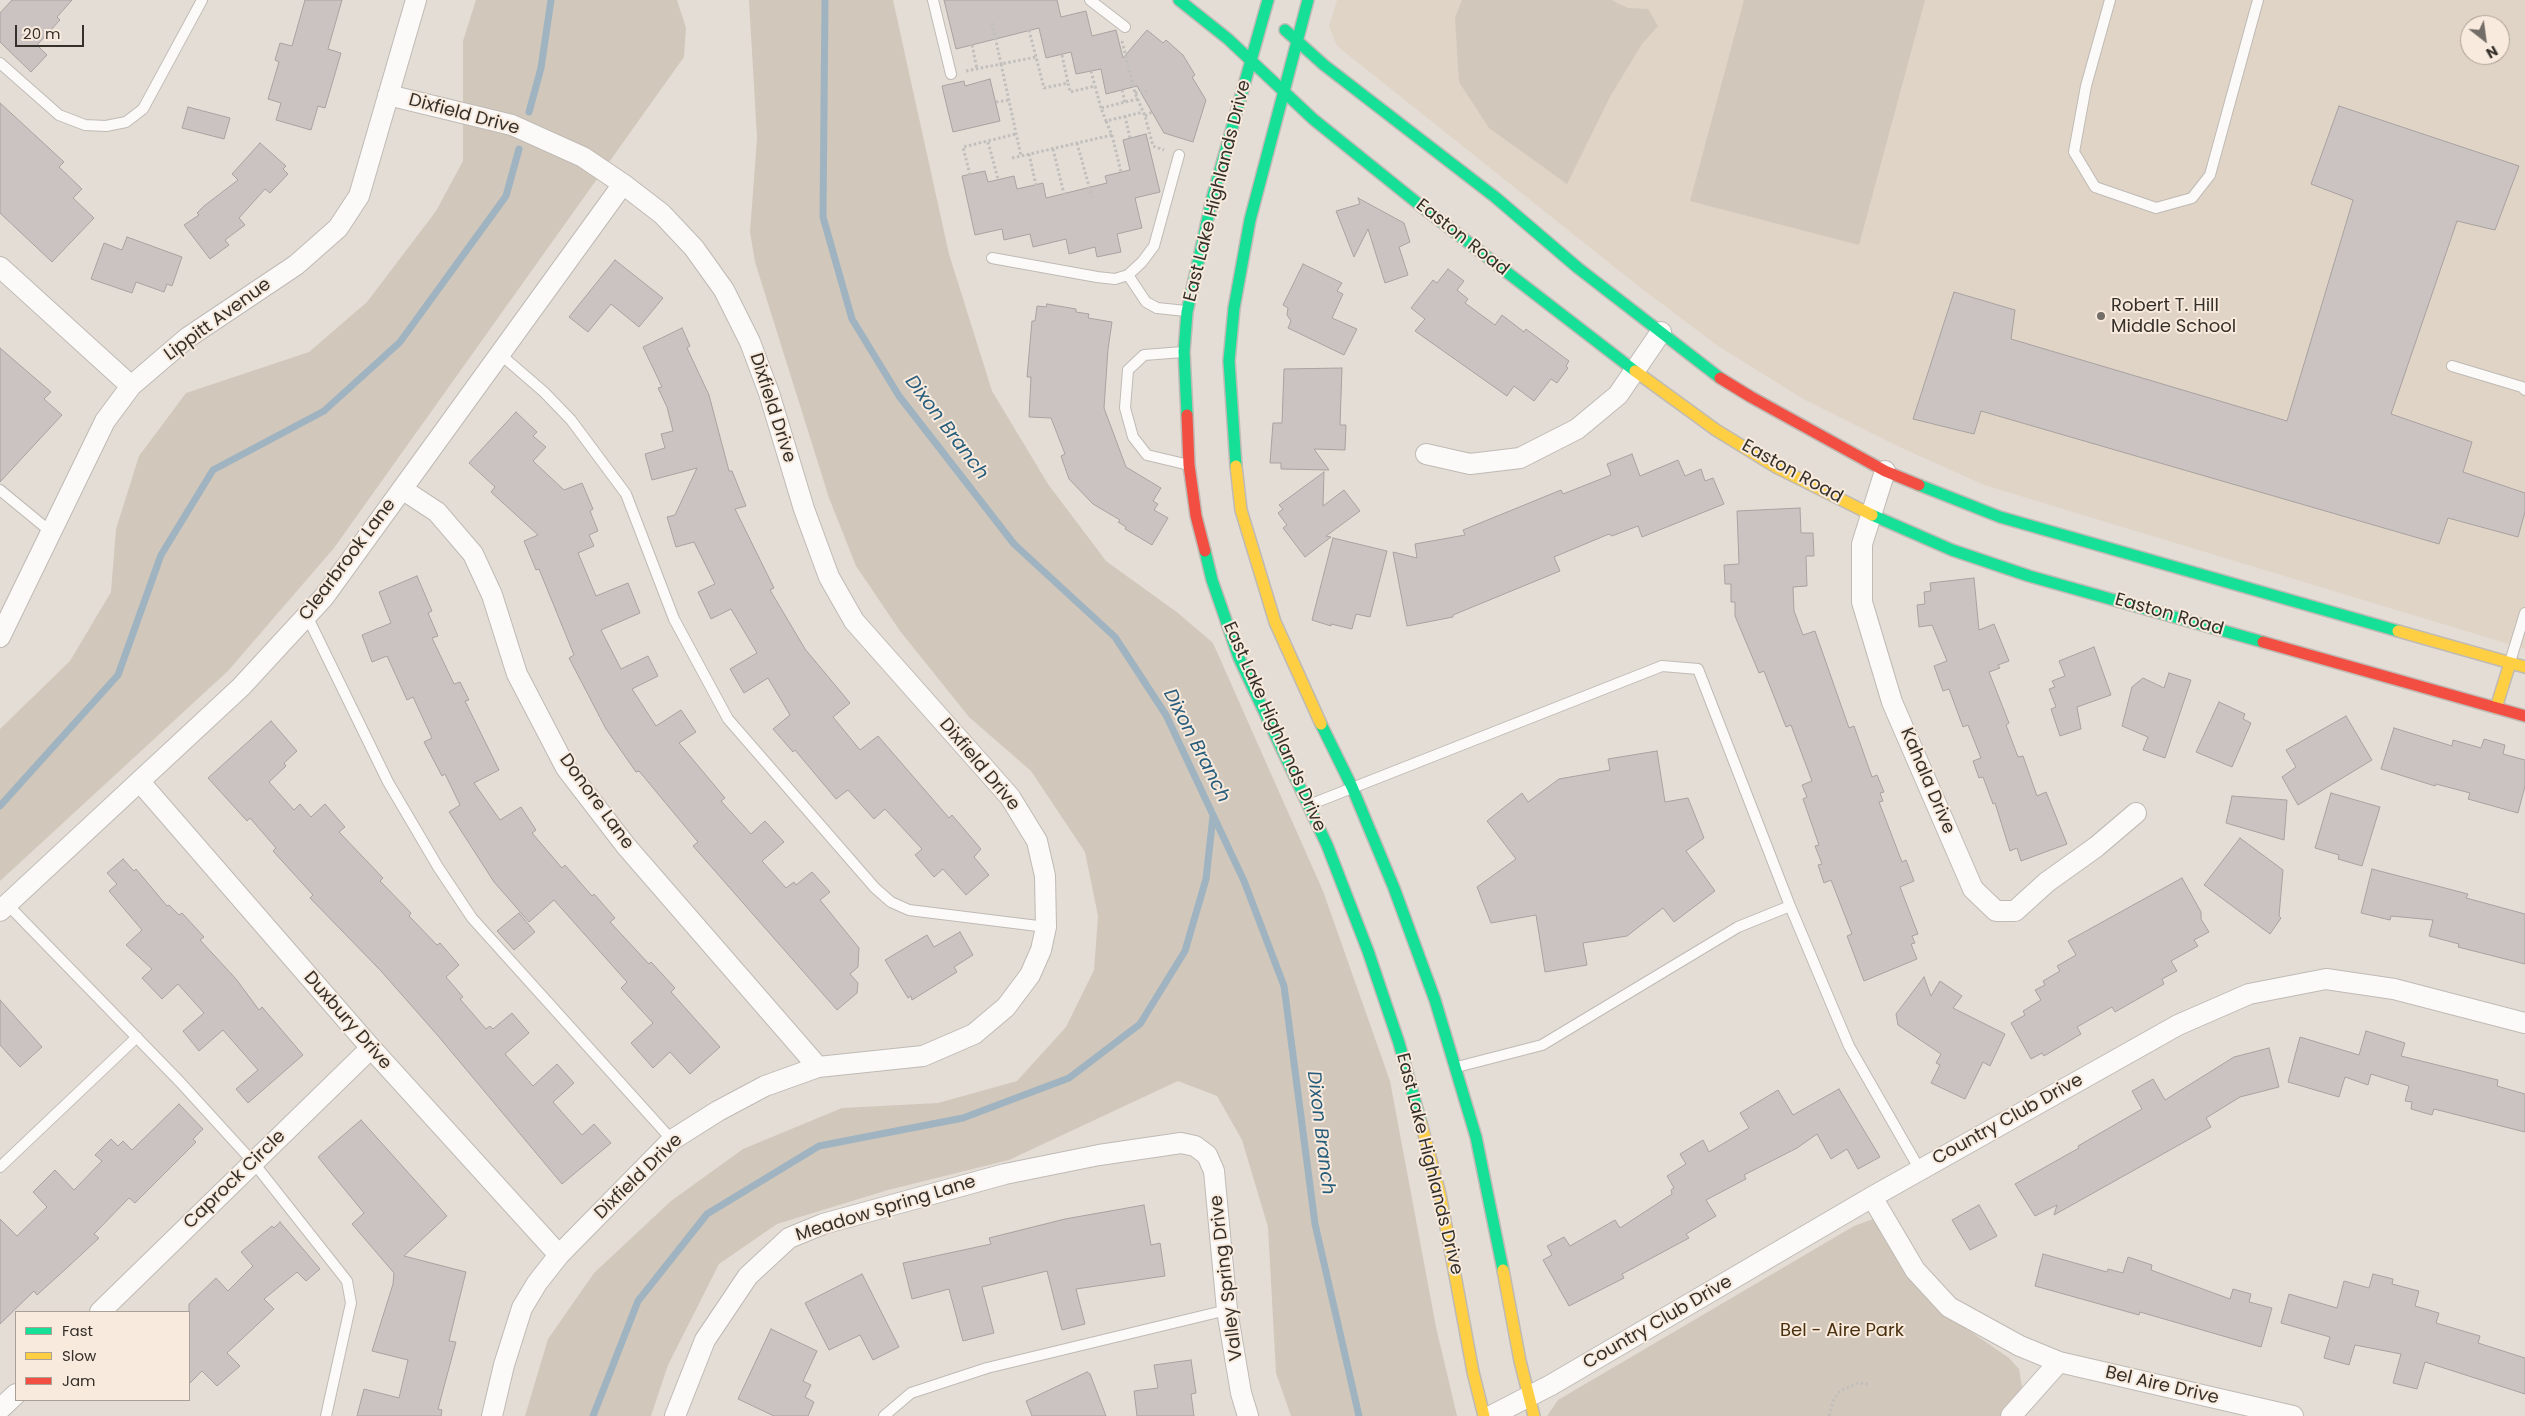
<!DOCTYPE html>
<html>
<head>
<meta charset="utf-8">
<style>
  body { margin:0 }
  #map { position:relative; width:2525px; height:1416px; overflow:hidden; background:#e4ddd6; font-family:Poppins,sans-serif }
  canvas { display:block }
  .legend { position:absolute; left:15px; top:1311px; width:175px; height:90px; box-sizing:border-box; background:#f8eadd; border:1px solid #aaa095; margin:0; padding:6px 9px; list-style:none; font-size:15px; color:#35302a }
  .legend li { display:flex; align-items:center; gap:10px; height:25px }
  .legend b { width:25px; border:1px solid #aaa095 }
  .north { position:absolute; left:2460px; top:15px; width:50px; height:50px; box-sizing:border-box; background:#f8eadd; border:1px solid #aaa095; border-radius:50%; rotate:150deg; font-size:14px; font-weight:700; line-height:20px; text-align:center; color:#35302a }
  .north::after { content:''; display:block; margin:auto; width:18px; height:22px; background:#726d66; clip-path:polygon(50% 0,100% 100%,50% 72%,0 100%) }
  .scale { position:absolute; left:15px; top:25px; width:69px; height:22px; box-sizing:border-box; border:2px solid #35302a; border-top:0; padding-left:6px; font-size:15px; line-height:18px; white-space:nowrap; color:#35302a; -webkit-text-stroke:4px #f8eadd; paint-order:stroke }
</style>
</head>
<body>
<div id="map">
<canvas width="2525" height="1416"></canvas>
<ul class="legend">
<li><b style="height:6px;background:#16e098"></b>Fast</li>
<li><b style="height:6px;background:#ffcf43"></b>Slow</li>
<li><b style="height:6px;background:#f24e42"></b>Jam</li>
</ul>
<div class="north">N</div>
<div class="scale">20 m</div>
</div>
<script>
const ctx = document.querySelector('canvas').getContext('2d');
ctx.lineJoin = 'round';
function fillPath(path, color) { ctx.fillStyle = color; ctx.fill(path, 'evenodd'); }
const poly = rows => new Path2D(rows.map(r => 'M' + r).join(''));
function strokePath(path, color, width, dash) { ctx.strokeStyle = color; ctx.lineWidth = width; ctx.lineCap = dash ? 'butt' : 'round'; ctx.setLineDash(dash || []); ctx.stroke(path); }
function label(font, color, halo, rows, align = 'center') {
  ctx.font = font + ' Poppins,sans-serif'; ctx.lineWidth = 4; ctx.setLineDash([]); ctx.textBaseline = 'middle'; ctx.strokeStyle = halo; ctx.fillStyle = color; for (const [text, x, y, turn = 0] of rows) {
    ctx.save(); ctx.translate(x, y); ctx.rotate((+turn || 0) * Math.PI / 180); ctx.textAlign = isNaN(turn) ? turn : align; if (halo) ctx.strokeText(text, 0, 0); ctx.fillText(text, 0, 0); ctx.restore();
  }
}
fillPath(poly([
  [1337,0,2525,0,2525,649,1984,485,1893,444,1805,400,1718,346,1637,285,1337,46,1329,26],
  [2470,25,2500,25,2500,55,2470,55]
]), '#e0d4c6');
fillPath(poly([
  [476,0,677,0,686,28,684,57,334,548,228,671,0,881,0,729,70,661,111,592,116,529,139,456,186,393,309,352,367,302,436,211,463,161,463,41],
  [749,0,893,0,949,254,992,391,1048,484,1106,561,1178,613,1213,643,1323,891,1390,1081,1436,1327,1457,1416,1291,1416,1276,1373,1268,1227,1242,1140,1217,1096,1178,1081,1009,1160,888,1190,777,1224,719,1264,668,1365,651,1416,525,1416,548,1339,594,1273,671,1201,743,1149,842,1108,938,1103,1017,1081,1066,1027,1094,970,1098,916,1085,852,1031,771,969,717,900,631,856,566,829,498,755,262,750,232,757,138],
  [1462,0,1611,0,1628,8,1648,9,1658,26,1642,44,1611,95,1567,184,1489,128,1459,82,1455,18],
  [1744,0,1925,0,1859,245,1690,201],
  [1873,1219,1908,1276,1941,1311,2009,1358,2019,1369,2022,1387,2009,1408,2001,1416,1547,1416,1558,1400,1854,1226]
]), '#d2c7bb');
strokePath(poly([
  [825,0,823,217,852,319,899,396,1014,544,1115,637,1166,715,1244,881,1284,986,1315,1224,1359,1416],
  [529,112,541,68,551,0],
  [0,806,118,675,161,555,213,470,324,411,400,342,506,196,519,149],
  [593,1416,638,1301,707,1214,819,1146,963,1118,1069,1078,1140,1024,1185,951,1206,879,1213,816]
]), '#9fb4c0', 7);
const building = poly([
  [12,0,72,0,57,17,60,20,37,45,47,55,31,72,0,42,0,13,12,0],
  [305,0,342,0,328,49,341,53,325,108,318,106,311,130,276,120,281,103,268,99,279,62,275,60,280,43,292,46,305,0],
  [944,0,1057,0,1061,17,1086,11,1092,36,1116,30,1123,58,1147,30,1163,43,1166,40,1183,55,1195,75,1192,77,1206,100,1193,142,1164,133,1137,86,1106,94,1101,69,1076,74,1071,52,1046,58,1039,28,956,49,944,0],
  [990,79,1000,121,953,132,942,86,964,81,965,86,990,79],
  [0,103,64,162,59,167,82,189,73,198,94,218,52,262,0,213,0,103],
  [2339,106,2519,166,2495,230,2457,221,2391,414,2472,442,2463,472,2525,493,2525,512,2518,537,2448,518,2439,544,1981,411,1974,434,1913,419,1954,292,2015,310,2011,339,2287,421,2353,200,2311,184,2339,106],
  [188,107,230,118,224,139,182,128,188,107],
  [1146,134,1160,192,1135,198,1142,228,1117,234,1121,252,1097,257,1095,247,1069,254,1066,239,1033,247,1030,234,1004,240,1002,229,975,235,962,176,985,171,988,182,1014,176,1017,189,1043,183,1046,198,1107,183,1105,176,1130,170,1123,140,1146,134],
  [260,143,286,166,283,169,288,174,270,193,265,189,239,218,245,225,225,240,229,245,210,259,184,225,199,215,197,213,204,206,238,180,232,174,260,143],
  [1358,198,1404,223,1410,242,1399,247,1408,275,1385,283,1368,229,1354,257,1336,211,1360,204,1358,198],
  [127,237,182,257,172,286,167,284,164,292,136,282,132,293,91,279,104,243,122,250,127,237],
  [615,260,663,298,639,327,611,304,588,332,569,317,615,260],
  [1303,264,1342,283,1337,291,1343,294,1332,318,1357,329,1344,355,1288,328,1291,321,1287,315,1288,308,1283,305,1303,264],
  [1448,269,1464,281,1457,290,1468,299,1465,303,1495,325,1502,315,1524,332,1526,329,1569,361,1566,366,1568,368,1557,383,1551,379,1534,401,1514,386,1507,396,1415,331,1425,319,1411,308,1433,280,1437,283,1448,269],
  [1047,304,1076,309,1076,312,1089,314,1088,318,1112,322,1108,349,1104,408,1126,467,1161,488,1153,501,1158,504,1154,510,1168,518,1152,545,1125,529,1126,527,1118,522,1120,520,1093,504,1069,479,1061,456,1065,454,1051,418,1029,417,1031,377,1027,377,1032,321,1035,321,1037,306,1046,307,1047,304],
  [682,328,690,346,687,348,709,395,729,471,732,471,746,506,735,509,774,588,770,590,805,649,850,703,833,717,860,750,878,736,949,818,952,815,981,849,974,857,989,875,966,895,943,869,934,877,915,855,922,849,885,809,874,819,848,790,836,799,795,750,793,752,773,729,790,715,768,678,744,693,730,669,757,653,731,609,711,619,698,592,715,584,694,542,676,547,667,517,675,515,697,468,652,480,645,454,665,448,661,434,673,431,667,407,658,388,662,387,643,347,682,328],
  [0,348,51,392,44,399,62,415,0,482,0,348],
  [1342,368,1340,425,1346,425,1345,450,1314,449,1329,470,1281,469,1281,463,1270,463,1273,423,1282,423,1284,369,1342,368],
  [516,412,537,432,533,436,546,447,533,461,564,490,582,483,593,509,590,511,598,531,589,535,594,546,578,553,596,596,628,583,640,613,601,630,621,669,648,656,658,676,632,689,656,726,681,710,696,732,679,743,725,798,721,801,751,834,765,821,784,842,762,861,786,888,794,882,796,885,812,872,830,892,820,900,859,948,858,967,850,974,858,983,857,993,837,1010,693,846,698,842,639,771,636,772,606,729,569,658,574,655,539,569,536,570,524,541,538,535,491,492,495,487,469,463,516,412],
  [1632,454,1640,476,1678,460,1685,476,1701,469,1705,481,1713,478,1724,504,1642,537,1638,526,1612,536,1609,534,1554,557,1560,571,1453,615,1453,617,1407,626,1393,552,1417,558,1415,544,1465,535,1463,530,1561,490,1563,494,1611,475,1607,464,1632,454],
  [1324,472,1323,506,1344,490,1360,511,1326,536,1331,537,1305,557,1283,528,1287,525,1278,513,1283,509,1279,505,1324,472],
  [1800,508,1801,533,1813,533,1814,556,1806,556,1807,586,1793,587,1794,611,1803,635,1815,631,1849,728,1854,726,1872,777,1877,775,1884,792,1880,793,1883,801,1879,802,1902,862,1906,860,1914,881,1900,887,1918,934,1912,936,1915,943,1911,944,1917,959,1864,981,1847,936,1852,934,1831,880,1824,883,1818,865,1822,864,1815,846,1819,845,1803,799,1807,797,1802,785,1812,781,1791,725,1786,727,1764,671,1759,673,1735,616,1735,602,1731,602,1731,584,1725,584,1724,565,1739,564,1737,511,1800,508],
  [1333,538,1387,551,1370,617,1356,614,1352,629,1331,624,1331,626,1312,620,1333,538],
  [417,576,432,611,428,613,438,636,432,638,454,684,460,682,469,700,465,701,499,770,474,783,500,820,521,807,536,830,532,833,562,868,565,865,592,896,594,894,615,918,610,922,649,964,651,962,675,988,671,992,720,1047,690,1074,670,1052,653,1068,631,1043,653,1023,621,988,627,982,554,900,529,922,494,882,449,812,460,805,445,774,442,776,424,742,432,738,413,697,407,700,387,656,372,662,362,635,391,623,379,592,417,576],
  [1974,578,1979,630,1994,624,2009,661,1998,665,2000,668,1989,672,2009,723,2006,725,2018,757,2023,756,2037,796,2046,792,2067,844,2021,861,2017,848,2010,851,1995,803,1993,804,1983,777,1979,778,1973,761,1981,758,1968,725,1963,727,1949,689,1943,691,1934,666,1947,661,1932,625,1919,627,1917,605,1925,604,1924,592,1931,591,1930,583,1974,578],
  [2094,647,2111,695,2077,707,2081,729,2060,736,2051,709,2056,707,2049,689,2055,687,2052,681,2065,676,2059,661,2094,647],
  [2169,673,2191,680,2165,758,2143,750,2148,737,2122,726,2132,687,2143,678,2164,688,2169,673],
  [2219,702,2245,714,2243,719,2251,723,2232,767,2196,752,2219,702],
  [2346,716,2372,760,2298,805,2282,777,2296,767,2286,750,2346,716],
  [271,721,297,751,284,763,286,766,269,782,294,810,300,804,311,817,325,804,345,827,339,832,383,878,380,881,411,913,409,916,437,945,440,943,459,965,446,977,463,997,460,999,486,1029,490,1026,493,1029,512,1013,529,1033,505,1054,533,1086,557,1064,574,1083,553,1102,582,1135,594,1124,611,1143,562,1184,439,1037,381,971,310,898,313,895,273,851,276,848,250,818,247,821,208,778,271,721],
  [2394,728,2452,746,2453,740,2481,748,2484,739,2505,745,2503,754,2525,760,2525,786,2518,813,2468,799,2470,793,2436,784,2435,786,2381,769,2394,728],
  [1657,751,1665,802,1688,798,1704,838,1686,851,1715,891,1674,922,1663,908,1627,936,1583,943,1587,965,1545,972,1536,915,1491,923,1477,887,1516,859,1487,821,1522,793,1528,802,1559,779,1610,770,1608,759,1657,751],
  [2331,793,2380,807,2362,866,2338,859,2339,855,2315,848,2331,793],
  [2232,796,2287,800,2284,840,2226,823,2232,796],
  [2240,838,2283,870,2279,916,2281,918,2270,934,2204,885,2240,838],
  [123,859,134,871,136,869,167,906,169,905,179,915,182,913,204,937,200,940,236,979,259,1010,262,1007,303,1055,248,1103,236,1089,258,1070,223,1030,199,1051,183,1031,204,1013,178,984,162,999,142,978,152,969,126,945,142,930,109,891,117,884,107,873,123,859],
  [2372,869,2468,894,2466,898,2525,914,2525,964,2458,947,2459,944,2429,936,2433,920,2391,916,2390,920,2361,913,2372,869],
  [2182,878,2201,912,2201,919,2209,932,2194,940,2198,946,2171,961,2177,971,2162,979,2164,984,2115,1012,2112,1007,2077,1027,2081,1034,2044,1056,2042,1053,2031,1059,2011,1023,2025,1015,2023,1011,2041,1000,2035,990,2045,985,2043,981,2060,971,2057,966,2076,955,2068,941,2182,878],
  [519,913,535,932,514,950,497,931,519,913],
  [960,932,973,955,954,967,957,972,912,1000,911,996,908,998,885,960,927,935,934,947,960,932],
  [1924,977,1931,996,1940,981,1962,996,1953,1008,2005,1034,1990,1066,1983,1062,1965,1099,1931,1083,1940,1065,1936,1063,1941,1054,1898,1025,1896,1014,1924,977],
  [0,1000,42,1047,20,1067,0,1045,0,1000],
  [2366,1031,2405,1043,2401,1056,2498,1080,2497,1086,2525,1094,2525,1132,2434,1109,2432,1115,2411,1109,2412,1102,2405,1101,2409,1086,2371,1074,2368,1085,2345,1077,2339,1097,2288,1082,2300,1037,2359,1055,2366,1031],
  [2269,1048,2279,1087,2240,1097,2206,1118,2211,1127,2054,1215,2057,1205,2035,1216,2015,1184,2079,1148,2078,1146,2142,1109,2132,1091,2153,1079,2165,1100,2234,1057,2269,1048],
  [1839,1089,1880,1157,1858,1169,1847,1149,1831,1159,1817,1134,1797,1148,1744,1175,1746,1179,1706,1200,1716,1216,1686,1234,1689,1238,1622,1274,1624,1278,1569,1306,1543,1260,1552,1255,1547,1246,1564,1237,1570,1246,1615,1220,1620,1228,1672,1194,1671,1190,1674,1188,1667,1176,1686,1164,1680,1154,1703,1140,1709,1152,1749,1128,1740,1113,1778,1090,1793,1115,1839,1089],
  [179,1104,203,1129,193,1139,196,1142,135,1203,129,1198,94,1234,99,1238,69,1266,37,1295,34,1291,0,1324,0,1219,17,1236,47,1207,33,1192,55,1170,74,1190,102,1161,95,1155,111,1139,118,1146,123,1141,132,1150,179,1104],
  [361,1120,447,1216,404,1256,466,1272,449,1341,456,1342,438,1409,442,1410,441,1416,357,1416,364,1389,399,1398,408,1360,372,1351,393,1284,394,1273,352,1224,364,1213,318,1157,361,1120],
  [1144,1205,1151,1245,1160,1243,1165,1276,1076,1289,1085,1324,1062,1330,1047,1271,982,1287,994,1333,963,1341,949,1289,912,1299,903,1263,991,1244,989,1238,1065,1219,1144,1205],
  [1979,1205,1997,1236,1970,1250,1952,1220,1979,1205],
  [280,1222,320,1269,306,1281,297,1272,264,1299,274,1309,227,1353,240,1366,217,1386,202,1371,189,1384,189,1304,216,1278,228,1291,253,1266,241,1252,272,1226,274,1228,280,1222],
  [2043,1254,2107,1272,2108,1269,2123,1273,2128,1257,2152,1265,2151,1270,2230,1299,2233,1289,2251,1294,2249,1302,2272,1308,2261,1347,2140,1312,2139,1315,2035,1286,2043,1254],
  [862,1274,899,1347,873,1360,860,1335,829,1350,805,1303,862,1274],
  [2373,1274,2393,1279,2392,1284,2419,1291,2415,1306,2439,1313,2436,1323,2480,1336,2478,1343,2525,1358,2525,1394,2425,1362,2417,1389,2393,1383,2401,1354,2355,1345,2349,1365,2324,1358,2330,1337,2281,1323,2289,1294,2337,1308,2344,1281,2369,1288,2373,1274],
  [771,1329,817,1351,803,1381,811,1385,805,1397,814,1402,808,1416,774,1416,738,1399,771,1329],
  [1191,1360,1196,1393,1191,1394,1194,1416,1137,1416,1134,1391,1158,1388,1154,1365,1191,1360],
  [1087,1372,1090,1374,1106,1416,1032,1416,1026,1401,1087,1372]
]);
fillPath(building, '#cac3c1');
strokePath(building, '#a8a2a0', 1);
const lane = poly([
  [933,0,951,74],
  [1090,0,1125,27],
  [2110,0,2086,86,2074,152,2095,187,2156,208,2192,198,2210,175,2258,0],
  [0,63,59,115,85,125,106,126,126,122,143,109,202,0],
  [992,258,1097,277,1115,279,1128,275,1146,302,1157,308,1186,311],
  [1128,275,1142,262,1154,246,1179,155],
  [1183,352,1144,355,1128,370,1125,408,1133,437,1147,455,1189,465],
  [500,354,544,392,571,420,626,494,674,619,728,719,875,888,891,902,909,910,1046,927],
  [2452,366,2522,387,2525,390],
  [0,490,51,532],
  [307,616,388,782,438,867,472,918,672,1140],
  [2510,662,2525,613],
  [1309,805,1662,666,1698,669,1790,906,1849,1046,1920,1170],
  [7,904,180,1082,253,1162,347,1281,351,1303,326,1416],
  [1457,1067,1542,1045,1738,927,1790,906],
  [0,1167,137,1037],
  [884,1416,911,1393,987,1368,1227,1310]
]);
const street = poly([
  [388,95,512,125,583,157,623,184,662,214,694,248,724,290,750,342,769,393,804,509,829,577,854,621,1010,797,1037,841,1045,876,1046,927,1041,950,1030,975,1006,1007,974,1034,923,1056,818,1067,765,1086,718,1111,672,1140,559,1255,537,1283,522,1308,504,1365,492,1416],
  [0,267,131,386],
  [1426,454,1470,464,1520,458,1577,429,1618,395,1661,332],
  [1885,471,1862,544,1862,602,1892,702,1973,889,1996,911,2015,911,2047,882,2096,847,2136,813],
  [402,489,437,512,473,554,492,595,517,674,566,768,626,846,818,1067],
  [0,637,105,421,131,386,187,338,296,265,338,228,359,196,416,0],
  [140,782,371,1048,559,1255],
  [0,911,241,687,324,597,623,184],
  [1872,1197,1915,1270,1949,1307,2020,1346,2059,1362],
  [100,1312,371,1048],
  [0,1409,16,1394],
  [675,1416,705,1340,748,1276,789,1238,823,1224,1005,1174,1099,1155,1181,1143,1195,1146,1207,1155,1214,1171,1227,1310,1241,1393,1248,1416],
  [1491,1416,1551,1385,1872,1197,2178,1025,2249,994,2326,979,2394,989,2525,1023],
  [2011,1416,2059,1362,2293,1416]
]);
const fast = poly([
  [1179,0,1228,39,1313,119,1421,206,1635,371],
  [1285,30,1324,65,1495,197,1578,268,1720,378],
  [1187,415,1184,352,1187,312,1212,199,1268,0],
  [1236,466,1229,361,1234,308,1250,220,1308,0],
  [1919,485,2000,517,2398,631],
  [1872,515,1952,550,2029,576,2263,642],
  [1205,551,1212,580,1239,658,1327,845,1368,951,1399,1043,1421,1123],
  [1321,724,1352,787,1394,888,1435,1000,1476,1137,1503,1270]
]);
const slow = poly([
  [1635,371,1716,430,1776,467,1872,515],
  [1236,466,1241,510,1275,622,1321,724],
  [2398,631,2525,667],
  [2496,708,2510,663],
  [1421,1123,1440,1194,1473,1372,1484,1416],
  [1503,1270,1520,1361,1534,1416]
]);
const jam = poly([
  [1720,378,1751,397,1885,471,1919,485],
  [1187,415,1189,465,1196,516,1205,551],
  [2263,642,2525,716]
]);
strokePath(lane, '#bfbab4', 12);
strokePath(street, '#bfbab4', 22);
strokePath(fast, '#bfbab4', 14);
strokePath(slow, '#bfbab4', 14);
strokePath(jam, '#bfbab4', 14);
strokePath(poly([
  [1029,30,1036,57],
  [1122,41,1135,93,1145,116,1153,146,1164,150],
  [972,45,977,69],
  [1062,55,1068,83],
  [966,71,1001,64,992,22],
  [1091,71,1095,86],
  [1122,90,1125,102],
  [1135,93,1148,91],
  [1138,99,1101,108,1106,121,1143,112],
  [996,102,1009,100],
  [1101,108,1095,86,1070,92,1068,83,1044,88,1036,57,1001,64,1021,156,1112,135,1106,121],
  [1125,116,1130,138],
  [1145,116,1152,112],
  [1112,135,1121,172],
  [988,142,998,179],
  [1077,143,1092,197],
  [1053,149,1064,194],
  [1029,154,1036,185],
  [1012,158,1021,156],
  [970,175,963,147,1016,134],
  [1829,1416,1834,1399,1840,1391,1858,1383,1868,1384]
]), '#c1bfbc', 3, [2.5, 2.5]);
strokePath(lane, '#fbfaf9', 10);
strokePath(street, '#fbfaf9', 20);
strokePath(fast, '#16e098', 11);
strokePath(slow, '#ffcf43', 11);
strokePath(jam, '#f24e42', 11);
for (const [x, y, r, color] of [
  [2101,316,5,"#726d66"]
]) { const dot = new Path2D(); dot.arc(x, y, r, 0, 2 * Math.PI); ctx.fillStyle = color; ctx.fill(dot); strokePath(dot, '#f8eadd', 2); }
label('18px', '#35302a', '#f8eadd', [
  ["Dixfield Drive",464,115,15],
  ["East Lake Highlands Drive",1218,191,-76],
  ["Easton Road",1462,238,38],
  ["Lippitt Avenue",218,320,-36],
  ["Dixfield Drive",772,408,72],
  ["Easton Road",1792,472,29],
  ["Clearbrook Lane",348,560,-53],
  ["Easton Road",2169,615,16],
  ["East Lake Highlands Drive",1274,727,66],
  ["Dixfield Drive",979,765,50],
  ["Kahala Drive",1927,781,67],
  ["Donore Lane",596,802,54],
  ["Duxbury Drive",347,1021,49],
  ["Country Club Drive",2008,1120,-29],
  ["East Lake Highlands Drive",1429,1164,76],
  ["Dixfield Drive",639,1177,-44],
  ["Caprock Circle",235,1180,-44],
  ["Meadow Spring Lane",886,1209,-17],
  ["Valley Spring Drive",1227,1278,-97],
  ["Country Club Drive",1658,1323,-30],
  ["Bel Aire Drive",2162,1386,13]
]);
label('18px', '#35302a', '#f8eadd', [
  ["Robert T. Hill",2111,306],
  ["Middle School",2111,327]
], 'left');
label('18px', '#492f0d', '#f8eadd', [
  ["Bel - Aire Park",1842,1331]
]);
label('italic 19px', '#275d7c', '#f8eadd', [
  ["Dixon Branch",946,428,53],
  ["Dixon Branch",1196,746,63],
  ["Dixon Branch",1320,1133,83]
]);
</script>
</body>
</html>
